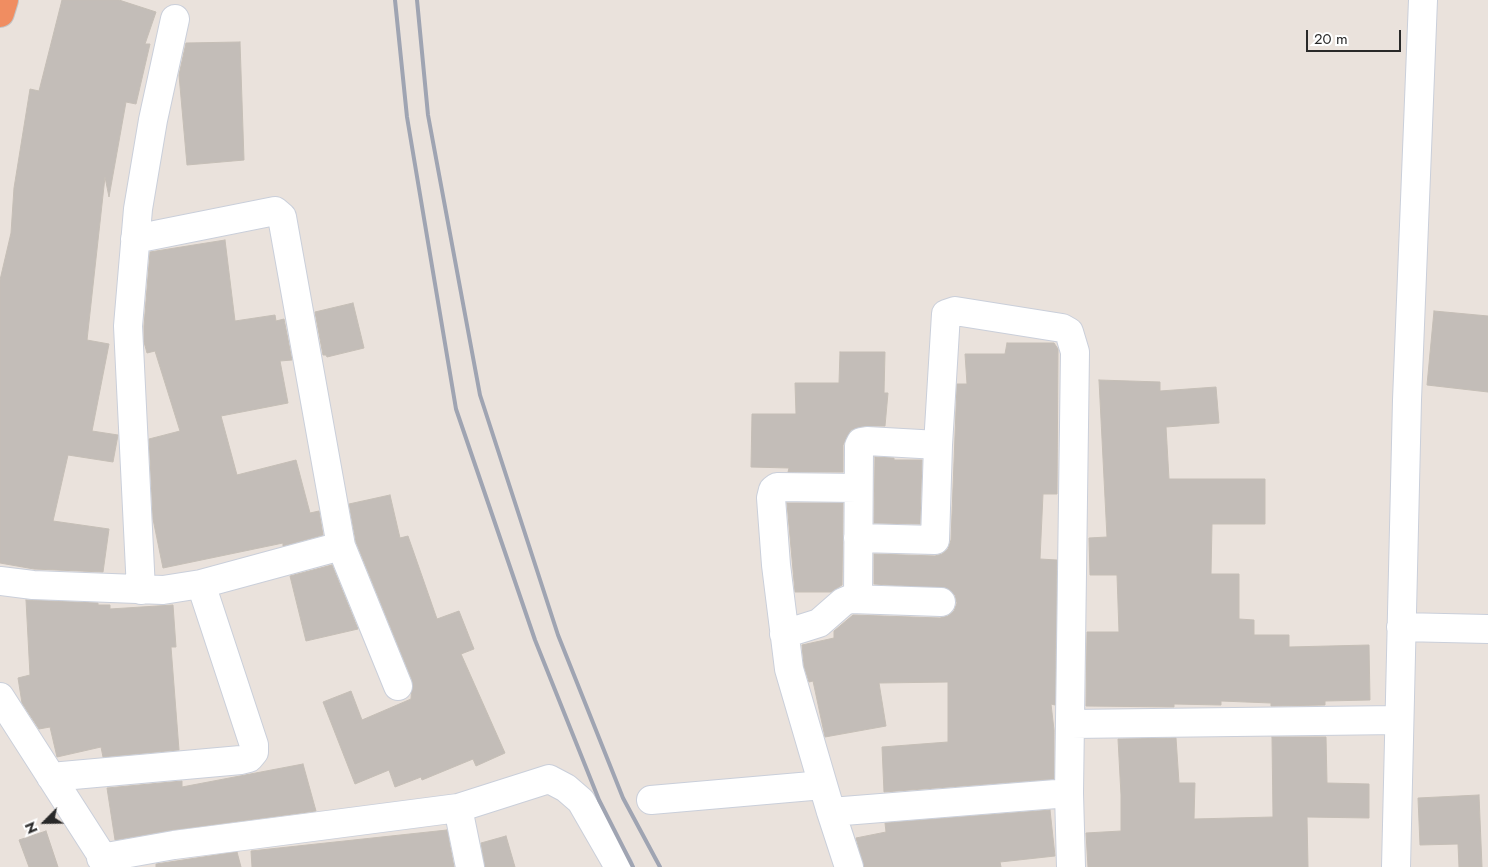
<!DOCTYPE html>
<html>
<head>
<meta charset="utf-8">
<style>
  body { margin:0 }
  #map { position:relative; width:1488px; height:867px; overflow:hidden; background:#eae2dc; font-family:Jost,sans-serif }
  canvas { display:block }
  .north { position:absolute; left:20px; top:797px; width:50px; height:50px; -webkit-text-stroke:4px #fff; paint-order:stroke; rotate:247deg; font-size:14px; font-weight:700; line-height:20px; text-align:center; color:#292929 }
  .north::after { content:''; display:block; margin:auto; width:18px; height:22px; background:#292929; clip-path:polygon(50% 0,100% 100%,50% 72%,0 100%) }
  .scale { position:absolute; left:1306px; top:30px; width:95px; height:22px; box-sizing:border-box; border:2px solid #292929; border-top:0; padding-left:6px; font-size:15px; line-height:18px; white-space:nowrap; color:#292929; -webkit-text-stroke:4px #fff; paint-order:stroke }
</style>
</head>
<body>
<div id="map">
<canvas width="1488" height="867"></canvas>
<div class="north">N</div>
<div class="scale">20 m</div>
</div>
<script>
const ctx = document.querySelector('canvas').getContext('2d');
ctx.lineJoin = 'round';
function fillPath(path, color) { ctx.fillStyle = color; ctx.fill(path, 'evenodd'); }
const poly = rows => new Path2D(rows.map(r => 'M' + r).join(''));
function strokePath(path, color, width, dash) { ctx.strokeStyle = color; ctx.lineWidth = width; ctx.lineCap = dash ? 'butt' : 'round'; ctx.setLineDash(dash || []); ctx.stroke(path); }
const building = poly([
  [62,0,119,0,156,12,145,44,150,44,136,104,126,102,109,197,105,177,87,340,109,344,92,431,118,435,113,462,68,455,53,521,109,529,103,572,34,569,0,563,0,280,11,233,14,188,30,89,39,91,62,0],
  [240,42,244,160,187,165,179,75,186,43,240,42],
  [225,240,235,321,275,315,276,321,284,319,292,360,280,361,288,403,221,416,237,475,296,460,310,513,319,511,323,535,283,546,283,543,163,568,153,519,149,439,180,431,155,351,147,353,144,342,144,326,150,252,225,240],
  [353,303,364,348,327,357,326,355,323,355,315,312,353,303],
  [1434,311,1488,316,1488,392,1427,385,1434,311],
  [1007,343,1054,343,1058,349,1057,494,1043,494,1040,559,1057,560,1055,705,1051,704,1054,730,1054,779,884,792,882,747,948,742,948,682,879,683,886,726,825,737,813,681,809,682,804,666,802,645,834,638,834,631,853,615,940,618,948,616,954,611,957,603,955,595,949,589,874,584,874,554,935,556,942,554,948,549,951,540,957,384,967,384,965,354,1005,354,1007,343],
  [840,352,885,352,884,393,888,393,885,426,865,426,851,430,843,445,843,472,788,472,789,468,751,467,752,414,796,414,795,383,839,383,840,352],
  [1099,380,1160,382,1160,391,1216,387,1219,423,1166,427,1169,479,1265,479,1265,524,1212,524,1211,574,1239,574,1239,619,1254,620,1254,635,1289,635,1289,647,1369,645,1370,700,1325,701,1325,705,1271,706,1271,703,1221,701,1221,705,1174,704,1174,707,1086,706,1087,632,1119,632,1117,575,1090,575,1089,538,1107,537,1099,380],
  [875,457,894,458,894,460,922,460,920,524,874,523,875,457],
  [390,495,400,538,408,536,437,619,459,611,474,649,461,654,505,753,476,766,473,759,422,780,421,777,395,787,389,770,355,784,323,702,351,691,362,720,411,699,412,680,356,542,349,504,390,495],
  [787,503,843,503,842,585,831,592,795,592,787,503],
  [332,565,358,629,306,641,290,576,332,565],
  [26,600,98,603,98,605,110,605,110,609,173,605,176,647,171,647,179,750,103,757,101,747,57,757,50,727,39,729,22,703,18,678,30,675,26,600],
  [1272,737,1326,737,1327,783,1369,784,1369,818,1307,817,1308,867,1088,867,1086,833,1121,831,1121,795,1118,739,1176,738,1179,783,1195,783,1194,819,1273,817,1272,737],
  [303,764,316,811,172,830,115,840,107,788,182,781,182,787,303,764],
  [1479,795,1482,867,1459,867,1458,844,1420,845,1418,798,1479,795],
  [1050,810,1055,856,1000,862,1001,867,864,867,856,838,886,832,885,823,1050,810],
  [447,830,454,867,252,867,251,851,447,830],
  [46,831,58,867,29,867,19,840,46,831],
  [506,836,515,867,485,867,481,843,506,836],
  [237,852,241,867,156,867,156,864,237,852]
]);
fillPath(building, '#c3bdb8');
strokePath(building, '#c5beb6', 1);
const street = poly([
  [135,239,275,211,282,217,341,546,398,686],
  [858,538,935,540,938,445],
  [0,581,33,585,163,590,201,584,341,546],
  [141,590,128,326,138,209,153,120,175,19],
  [858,599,859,446,861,442,867,441,938,445,946,314,955,311,1062,328,1069,332,1075,352,1069,793,1071,867],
  [1401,627,1488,629],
  [784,634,819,623,843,602,850,599,941,602],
  [0,697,109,867],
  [1071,724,1398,720],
  [51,777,241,760,249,758,254,752,254,745,201,584],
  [823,785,789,669,776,565,771,498,773,490,777,487,857,488],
  [651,800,823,785,831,812,1069,793],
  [458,808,470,867],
  [831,812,849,867],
  [101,858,174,845,458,808,549,779,566,788,581,801,619,867],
  [1396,867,1407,400,1423,0]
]);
const highway = poly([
  [0,13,4,0]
]);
strokePath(street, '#cacfda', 30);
strokePath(highway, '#c3c3c3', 30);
strokePath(street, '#fff', 28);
strokePath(highway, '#f08d61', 28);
strokePath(poly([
  [395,0,407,117,456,409,535,640,599,800,633,867],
  [417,0,428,115,480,395,558,635,623,798,660,867]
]), '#9fa4b2', 4);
</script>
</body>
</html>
